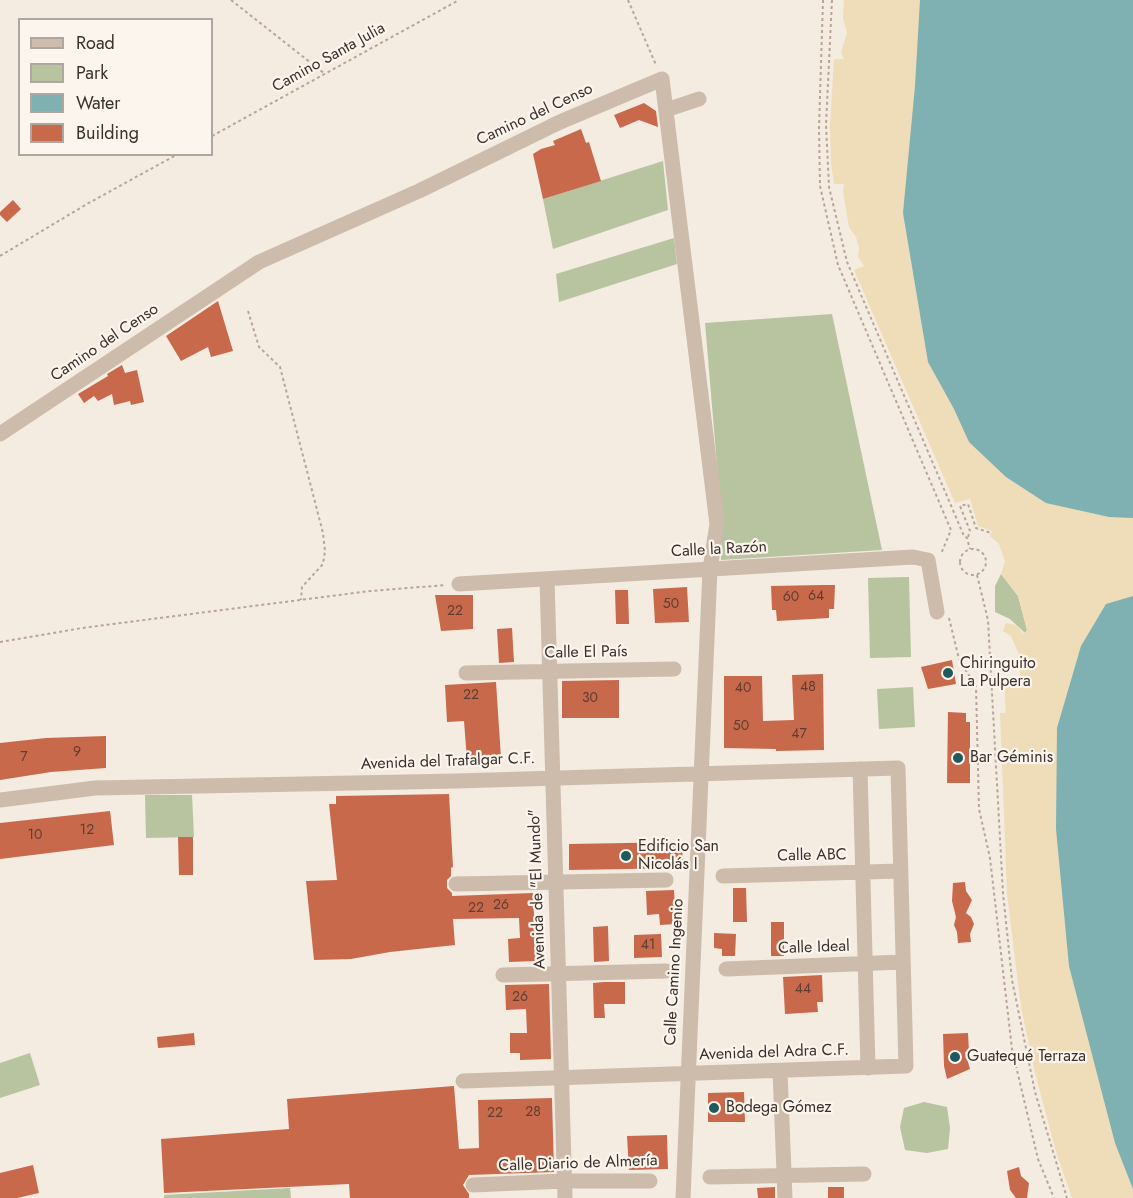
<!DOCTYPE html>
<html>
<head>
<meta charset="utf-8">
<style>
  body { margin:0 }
  #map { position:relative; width:1133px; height:1198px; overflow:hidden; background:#f4ebe1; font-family:Jost,sans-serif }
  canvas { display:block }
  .legend { position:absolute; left:18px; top:18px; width:195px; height:138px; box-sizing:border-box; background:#fbf5ee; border:2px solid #aea6a0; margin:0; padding:8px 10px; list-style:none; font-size:18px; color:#3b302b }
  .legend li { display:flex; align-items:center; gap:12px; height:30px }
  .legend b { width:30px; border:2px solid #aea6a0 }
</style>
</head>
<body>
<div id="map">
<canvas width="1133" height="1198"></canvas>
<ul class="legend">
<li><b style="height:8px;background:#cdbbac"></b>Road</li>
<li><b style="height:16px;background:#b8c4a0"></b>Park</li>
<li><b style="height:16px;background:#7fb0b2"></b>Water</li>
<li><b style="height:16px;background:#c8694b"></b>Building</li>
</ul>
</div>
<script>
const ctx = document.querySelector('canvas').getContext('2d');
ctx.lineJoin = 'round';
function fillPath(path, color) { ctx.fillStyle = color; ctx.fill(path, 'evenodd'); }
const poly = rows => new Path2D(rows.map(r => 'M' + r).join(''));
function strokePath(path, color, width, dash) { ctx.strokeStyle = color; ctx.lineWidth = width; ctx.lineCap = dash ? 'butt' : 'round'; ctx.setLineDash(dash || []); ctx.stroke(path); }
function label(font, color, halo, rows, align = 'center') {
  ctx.font = font + ' Jost,sans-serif'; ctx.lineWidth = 4.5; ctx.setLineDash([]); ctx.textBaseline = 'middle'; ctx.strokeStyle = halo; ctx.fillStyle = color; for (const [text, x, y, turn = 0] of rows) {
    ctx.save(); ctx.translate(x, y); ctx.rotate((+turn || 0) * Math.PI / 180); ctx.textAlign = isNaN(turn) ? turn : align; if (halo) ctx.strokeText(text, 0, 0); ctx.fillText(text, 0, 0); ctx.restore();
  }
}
fillPath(poly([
  [663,161,668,210,553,249,543,199],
  [674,238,677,264,559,302,556,274],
  [832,314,882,550,721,560,722,524,705,323],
  [1001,574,1018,596,1027,630,1025,633,1010,619,995,612,995,586],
  [909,577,911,657,870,658,868,578],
  [913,687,915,727,879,729,877,689],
  [145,795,192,795,194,837,146,838],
  [30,1053,40,1085,0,1098,0,1063],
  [924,1102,947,1107,950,1128,948,1149,927,1153,905,1150,900,1127,904,1108],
  [290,1188,291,1198,164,1198,164,1195]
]), '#b8c4a0');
fillPath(poly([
  [844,0,927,0,1133,515,1133,1198,1072,1198,1057,1155,1035,1073,1021,1007,1007,894,1000,713,1006,713,1004,686,1014,686,1014,682,1020,676,1019,655,1015,645,1011,636,1003,631,1006,623,1016,625,1023,633,1026,632,1027,630,1018,596,1001,574,1005,561,999,544,990,536,992,531,978,526,970,499,955,503,854,270,864,266,858,257,859,248,856,237,849,227,843,191,844,184,834,184,831,163,830,126,834,59,844,59,841,52,847,33,843,18]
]), '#efdcb8');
fillPath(poly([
  [920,0,1133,0,1133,518,1109,517,1046,503,1006,477,969,442,954,409,928,362,903,213,915,86],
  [1133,596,1133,1189,1115,1143,1069,966,1056,829,1057,728,1081,646,1106,604]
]), '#7fb0b2');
fillPath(poly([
  [644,103,656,111,658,127,639,120,620,128,614,115],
  [581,129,586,143,589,142,601,181,543,199,533,154,541,149,555,145,553,141],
  [13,200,21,209,7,222,0,215,0,212],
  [218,301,233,351,211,357,208,347,181,361,166,336],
  [122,365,125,373,137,370,144,402,131,405,130,401,114,405,112,394,98,401,94,396,84,403,78,394,108,376,107,374],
  [822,585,835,585,834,609,829,609,829,618,777,621,776,610,772,610,771,586],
  [687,587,689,622,655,623,653,589],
  [615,590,628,590,629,624,616,624],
  [435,595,473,595,473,629,441,631],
  [512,628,514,662,499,663,497,629],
  [952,660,956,684,928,689,921,667],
  [823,674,824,750,776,751,776,749,724,748,724,676,762,676,763,721,794,720,792,675],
  [619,680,619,718,562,718,562,681],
  [496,682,501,758,467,760,464,721,447,722,445,685],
  [948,712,966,713,966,722,970,722,970,783,947,783],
  [106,736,106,768,51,772,0,780,0,743,46,738],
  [449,794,453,867,451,868,451,876,447,880,447,888,452,893,452,896,533,893,536,961,509,962,508,939,520,938,519,918,453,919,455,945,390,952,351,959,314,960,306,881,337,880,329,804,336,804,336,796],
  [110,811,114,845,0,859,0,823],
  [178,837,193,837,193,875,179,875],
  [682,842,683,868,569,870,569,844],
  [965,882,966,891,972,900,966,913,971,917,974,924,970,934,971,942,958,943,957,932,954,925,956,917,952,901,953,883],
  [733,888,746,888,747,922,733,922],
  [674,890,676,924,660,925,659,914,647,915,646,891],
  [771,922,784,922,784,956,771,956],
  [608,926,609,961,594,962,593,927],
  [714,933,736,934,735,956,722,956,722,949,714,948],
  [661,934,662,957,634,958,634,935],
  [822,975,823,1002,817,1002,818,1012,785,1014,783,977],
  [604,982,625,982,625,1004,604,1004,605,1018,594,1018,593,983],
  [549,984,551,1059,520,1060,520,1053,510,1053,510,1033,527,1033,526,1009,506,1010,505,985],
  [194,1033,195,1045,158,1048,157,1037],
  [968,1033,969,1052,965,1052,970,1069,947,1079,944,1066,943,1034],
  [454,1086,459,1149,479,1148,478,1100,552,1098,554,1172,469,1175,463,1185,469,1194,469,1198,350,1198,349,1184,164,1193,161,1139,289,1129,287,1099],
  [744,1092,745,1122,708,1122,708,1093],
  [667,1135,668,1169,629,1170,627,1136],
  [33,1165,39,1193,17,1198,0,1198,0,1173],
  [1019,1167,1021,1176,1029,1183,1027,1198,1016,1198,1010,1190,1007,1171],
  [775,1187,775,1198,758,1198,757,1188],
  [828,1187,844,1187,844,1198,828,1198]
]), '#c8694b');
strokePath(poly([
  [231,0,325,74],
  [628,0,656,65],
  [823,0,819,128,820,186,838,265,951,530,941,554],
  [832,0,826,125,829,187,847,262,964,536,967,538,970,549],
  [212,136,459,0],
  [0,256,87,204,178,154],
  [248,311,259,347,280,367,323,533,325,551,323,564,302,587,301,600],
  [968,537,970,531,960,506,968,504,976,528,991,533],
  '960 562a13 13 0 1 1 26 0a13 13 0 1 1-26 0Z',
  [977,575,988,620,1003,893,1012,980,1035,1092,1067,1198],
  [949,618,959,659,976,687,979,809,990,858,1012,1049,1038,1159,1054,1198],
  [0,642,82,628,370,591,446,585]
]), '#b9a596', 2, [3, 3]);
strokePath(poly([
  [666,110,699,99],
  [0,434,259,262,419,191,560,122,662,79,717,524,710,569,683,1198],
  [547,579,565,1198],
  [459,584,913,557,928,560,937,612],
  [466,673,674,669],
  [860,769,868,1068],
  [0,800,95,788,457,781,898,768,906,1066,463,1081],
  [723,876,901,871],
  [456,884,666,880],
  [726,969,903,962],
  [503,975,666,971],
  [780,1071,785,1198],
  [710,1177,864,1174],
  [473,1185,564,1181,650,1181]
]), '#cdbbac', 15);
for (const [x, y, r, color] of [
  [948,673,6,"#1f5a5e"],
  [958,758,6,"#1f5a5e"],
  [626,856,6,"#1f5a5e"],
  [955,1057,6,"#1f5a5e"],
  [714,1108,6,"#1f5a5e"]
]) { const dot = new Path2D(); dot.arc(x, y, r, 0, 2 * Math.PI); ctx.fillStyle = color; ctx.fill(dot); strokePath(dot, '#fbf5ee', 2); }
label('14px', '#5e3e33', null, [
  ["64",816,597],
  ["60",791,598],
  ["50",671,605],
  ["22",455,612],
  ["48",808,688],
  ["40",743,689],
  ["22",471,696],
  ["30",590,699],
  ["50",741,727],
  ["47",799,735],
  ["9",77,753],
  ["7",24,758],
  ["12",87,831],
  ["10",35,836],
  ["26",501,906],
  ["22",476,909],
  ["41",648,946],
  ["44",803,990],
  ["26",520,998],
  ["28",533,1113],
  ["22",495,1114]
]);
label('16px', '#3b302b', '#fbf5ee', [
  ["Camino Santa Julia",329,58,-29],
  ["Camino del Censo",535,115,-25],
  ["Camino del Censo",105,343,-34],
  ["Calle la Razón",719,550,-3],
  ["Calle El País",586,653,-1],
  ["Avenida del Trafalgar C.F.",448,762,-2],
  ["Calle ABC",812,856,-1],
  ["Avenida de \"El Mundo\"",538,889,-92],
  ["Calle Ideal",814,948,-2],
  ["Calle Camino Ingenio",675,972,-87],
  ["Avenida del Adra C.F.",774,1053,-2],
  ["Calle Diario de Almería",578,1164,-2]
]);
label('16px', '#3b302b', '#fbf5ee', [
  ["Chiringuito",960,664],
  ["La Pulpera",960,682],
  ["Bar Géminis",970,758],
  ["Edificio San",638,847],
  ["Nicolás I",638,865],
  ["Guatequé Terraza",967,1057],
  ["Bodega Gómez",726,1108]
], 'left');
</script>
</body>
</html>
